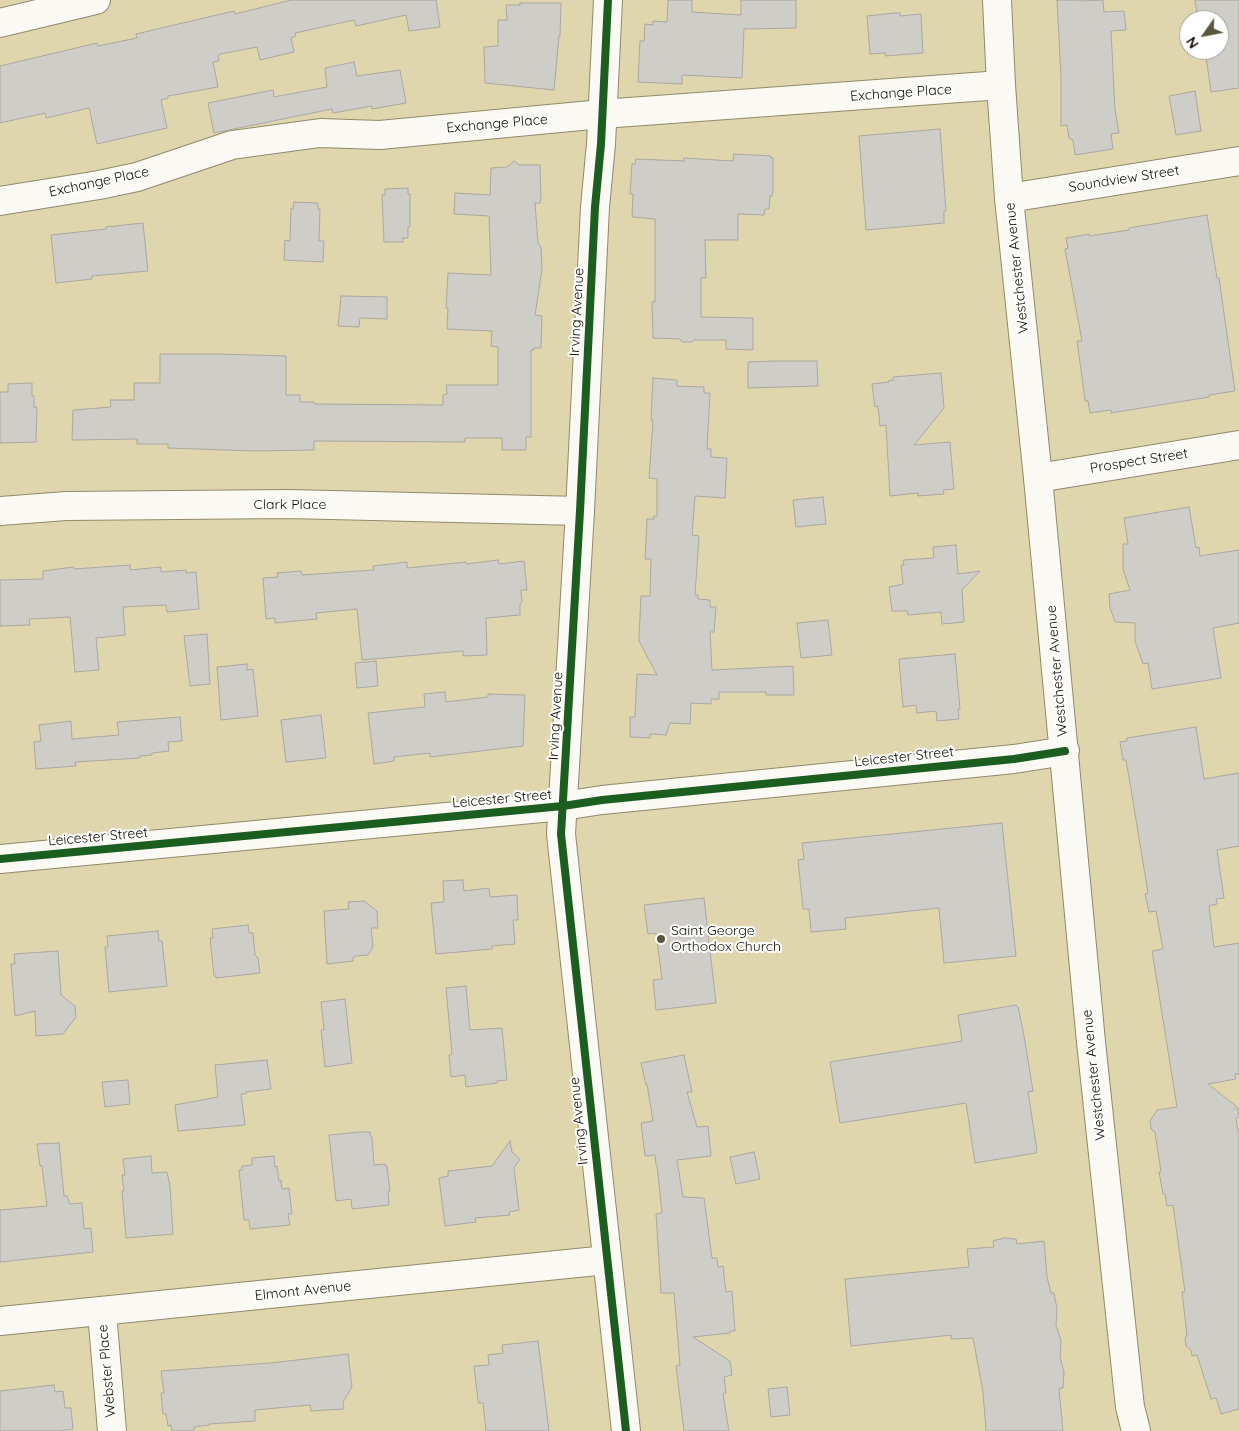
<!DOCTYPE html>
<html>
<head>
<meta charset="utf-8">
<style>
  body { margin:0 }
  #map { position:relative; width:1239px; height:1431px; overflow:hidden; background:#dfd6ae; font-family:Quicksand,sans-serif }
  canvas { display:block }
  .north { position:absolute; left:1179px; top:10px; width:50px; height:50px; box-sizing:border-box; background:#fff; border:1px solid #a19f99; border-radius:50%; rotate:237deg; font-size:14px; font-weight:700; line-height:20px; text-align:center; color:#140f00 }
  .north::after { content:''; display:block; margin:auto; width:18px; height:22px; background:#5b553d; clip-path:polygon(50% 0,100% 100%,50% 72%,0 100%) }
</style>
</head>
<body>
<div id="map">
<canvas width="1239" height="1431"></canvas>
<div class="north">N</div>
</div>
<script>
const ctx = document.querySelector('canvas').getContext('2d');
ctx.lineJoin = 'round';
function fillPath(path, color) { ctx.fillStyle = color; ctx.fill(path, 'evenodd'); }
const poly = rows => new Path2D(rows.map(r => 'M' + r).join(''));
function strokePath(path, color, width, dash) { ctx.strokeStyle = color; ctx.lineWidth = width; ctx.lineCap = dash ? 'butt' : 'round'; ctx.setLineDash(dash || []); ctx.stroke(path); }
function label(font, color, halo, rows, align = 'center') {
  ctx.font = font + ' Quicksand,sans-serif'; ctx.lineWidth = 4; ctx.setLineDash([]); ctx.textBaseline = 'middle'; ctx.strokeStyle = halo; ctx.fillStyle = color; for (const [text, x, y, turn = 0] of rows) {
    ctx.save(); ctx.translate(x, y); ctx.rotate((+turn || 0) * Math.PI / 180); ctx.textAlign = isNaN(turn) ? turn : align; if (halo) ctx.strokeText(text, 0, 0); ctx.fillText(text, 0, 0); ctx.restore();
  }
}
const building = poly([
  [291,0,436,0,440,27,409,31,406,15,356,26,354,20,295,33,296,36,291,38,294,52,260,60,257,47,220,54,218,56,219,61,213,62,218,87,168,96,168,98,161,100,167,128,97,144,89,108,46,118,45,113,0,123,0,66,97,43,98,46,137,38,136,34,234,11,235,14,291,0],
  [668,0,692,0,692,12,741,15,741,0,796,0,796,28,744,29,742,78,682,75,682,84,638,82,640,41,644,41,645,24,653,25,653,21,667,22,668,0],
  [1057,0,1079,0,1080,1,1103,0,1104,12,1124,11,1126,30,1111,31,1115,110,1119,133,1111,134,1113,149,1075,155,1073,140,1069,138,1067,125,1061,126,1061,76,1057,0],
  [1195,0,1239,0,1239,88,1211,92,1205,50,1219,50,1219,20,1198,20,1195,0],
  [520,3,561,3,560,36,559,36,554,90,485,83,484,47,498,46,498,20,507,20,506,5,520,5,520,3],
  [895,13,900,13,900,16,921,14,923,53,886,56,885,53,870,54,867,16,895,13],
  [354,62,357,76,400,70,406,103,372,109,372,106,333,113,332,109,214,133,208,103,273,90,274,97,327,87,325,68,354,62],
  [1195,91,1201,131,1176,135,1169,96,1195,91],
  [940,129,946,211,944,211,944,223,866,230,859,136,940,129],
  [734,154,771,156,771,158,773,158,773,191,772,196,770,196,769,209,765,209,764,215,738,214,738,240,705,240,706,278,701,278,701,317,753,318,753,350,726,349,726,340,694,340,692,342,682,342,680,339,653,338,652,302,655,302,655,219,632,217,633,194,630,194,632,164,635,164,636,159,684,161,684,158,733,161,734,154],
  [514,161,519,165,540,165,541,199,540,203,535,203,538,243,541,247,542,269,535,315,542,316,541,348,534,348,534,350,531,350,531,437,526,437,526,450,502,450,502,438,465,438,465,442,314,441,314,450,254,451,168,448,168,444,137,444,137,439,72,440,73,410,111,407,110,400,134,400,134,383,160,383,160,354,220,354,286,356,286,395,300,395,300,402,314,402,314,404,443,405,443,395,447,394,446,385,498,385,498,347,491,346,492,331,447,329,448,308,446,308,448,273,491,275,489,216,454,214,455,193,490,195,491,168,507,167,514,161],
  [408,188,408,194,410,194,410,227,408,227,408,238,403,238,403,242,384,242,382,195,385,195,385,189,408,188],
  [294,202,318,203,318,209,320,209,319,241,324,241,323,262,284,260,285,240,290,241,291,208,293,209,294,202],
  [1207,215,1217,278,1219,278,1235,391,1209,395,1209,397,1111,413,1111,410,1090,413,1088,401,1085,401,1081,370,1077,341,1082,341,1065,249,1068,248,1066,238,1089,234,1089,236,1129,230,1129,228,1207,215],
  [143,223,148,271,92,276,92,279,56,283,51,235,106,229,106,227,143,223],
  [341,296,387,297,387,319,360,318,359,327,338,326,341,296],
  [773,361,817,361,818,386,748,388,748,362,773,361],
  [941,373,944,408,914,445,950,442,954,489,943,490,944,494,918,496,918,493,890,496,886,425,880,426,878,406,875,407,872,384,889,382,888,381,893,380,893,377,941,373],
  [653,378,677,380,677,386,704,387,704,393,710,393,707,449,711,449,711,457,727,458,725,498,695,496,692,535,699,536,695,595,698,595,698,599,710,600,710,607,716,607,714,632,710,632,712,670,793,666,794,695,766,695,766,692,719,692,719,699,711,699,711,704,691,703,690,724,670,723,666,735,650,734,650,738,630,737,630,717,635,717,637,674,657,675,639,641,639,637,641,596,650,596,651,559,645,559,647,519,654,519,654,516,657,516,657,479,649,478,653,420,651,420,653,378],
  [32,383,32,396,34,396,34,407,37,407,36,442,0,443,0,392,8,392,8,384,32,383],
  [823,497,826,524,796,527,793,500,823,497],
  [1189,507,1196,548,1199,547,1200,556,1239,550,1239,623,1213,628,1221,678,1152,689,1148,663,1143,664,1135,641,1135,623,1115,622,1110,608,1109,594,1130,590,1123,569,1123,544,1128,544,1124,518,1189,507],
  [956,545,958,574,980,571,962,590,964,622,942,624,941,612,908,615,907,611,892,611,889,587,903,584,901,565,904,565,903,560,934,558,933,547,956,545],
  [498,560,499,564,524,561,527,590,521,590,522,602,520,604,520,615,486,618,487,655,463,656,463,651,362,660,357,609,316,613,317,619,275,623,275,618,266,619,263,578,278,577,277,573,301,571,302,575,374,570,373,566,407,562,407,568,466,562,466,564,498,560],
  [130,565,130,570,161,567,161,572,186,570,186,573,196,572,199,609,167,612,166,605,123,607,125,635,96,638,99,670,75,672,70,617,29,619,30,625,0,626,0,580,43,579,43,571,73,567,74,569,130,565],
  [828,620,832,655,801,658,797,623,828,620],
  [207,634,210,684,190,686,184,636,207,634],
  [955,654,960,709,958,709,959,719,937,721,936,711,917,713,916,705,903,707,899,659,955,654],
  [376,661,378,686,357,688,355,663,376,661],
  [247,664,247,670,253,669,258,716,221,720,217,667,247,664],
  [445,692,446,702,488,697,488,694,525,695,523,746,430,757,430,753,394,757,394,761,374,764,368,713,425,707,424,694,445,692],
  [321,715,326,758,286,762,281,720,321,715],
  [180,717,182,741,168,742,169,751,152,753,152,755,140,756,140,758,75,762,76,766,36,769,34,742,41,741,39,725,71,721,72,739,119,735,117,722,180,717],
  [1196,727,1204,779,1239,773,1239,846,1217,850,1224,898,1216,899,1217,904,1209,906,1214,947,1239,943,1239,1074,1235,1074,1236,1079,1208,1084,1237,1107,1239,1116,1236,1119,1239,1137,1239,1409,1221,1414,1216,1398,1211,1399,1197,1355,1192,1356,1191,1350,1186,1346,1185,1338,1187,1335,1182,1292,1185,1292,1173,1205,1167,1206,1165,1194,1163,1194,1159,1172,1161,1172,1155,1132,1151,1129,1150,1121,1157,1110,1177,1107,1152,951,1163,949,1156,911,1149,912,1145,894,1148,893,1132,795,1126,760,1123,760,1120,742,1127,741,1127,738,1196,727],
  [1002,823,1016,956,944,963,939,908,845,918,846,929,811,932,809,909,803,909,798,860,804,859,802,843,1002,823],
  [463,880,464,891,489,888,490,897,517,895,518,920,513,920,515,944,492,946,492,949,436,954,431,903,444,902,443,881,463,880],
  [704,898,716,1003,656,1010,653,980,662,979,656,933,648,934,644,905,704,898],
  [364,901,377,911,378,928,371,928,373,947,368,955,355,956,353,958,353,961,327,964,324,911,349,909,348,902,364,901],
  [248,925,249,933,253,933,255,955,258,958,260,973,216,978,216,976,214,976,210,938,213,938,212,929,248,925],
  [158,931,159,941,162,941,167,986,109,992,105,947,108,947,107,936,158,931],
  [58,951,61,995,75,1006,76,1017,63,1034,36,1036,35,1011,15,1016,11,964,15,964,14,954,58,951],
  [466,986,470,1030,502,1028,507,1080,497,1081,497,1083,466,1087,465,1075,451,1077,449,1055,452,1054,446,988,466,986],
  [345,999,352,1063,325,1067,321,1030,324,1030,321,1002,345,999],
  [1016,1005,1018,1007,1023,1030,1033,1091,1028,1092,1037,1150,1036,1151,1036,1153,975,1163,966,1103,840,1123,830,1062,962,1041,958,1015,1016,1005],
  [684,1055,692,1092,687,1092,697,1127,708,1126,711,1156,677,1160,683,1197,704,1198,712,1258,717,1258,718,1267,723,1266,726,1292,732,1291,735,1331,730,1331,730,1333,693,1337,730,1361,732,1375,724,1377,726,1393,723,1394,729,1431,684,1431,676,1366,680,1365,674,1293,661,1293,656,1214,662,1213,657,1165,656,1165,655,1155,645,1156,641,1123,653,1121,647,1084,646,1085,641,1063,684,1055],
  [267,1060,271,1089,246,1092,246,1094,241,1094,245,1125,178,1131,175,1105,218,1097,215,1065,267,1060],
  [128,1080,130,1104,105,1107,102,1082,128,1080],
  [360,1132,370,1132,371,1137,372,1137,374,1165,385,1164,385,1166,387,1166,390,1191,388,1191,389,1205,352,1209,351,1199,336,1201,329,1135,360,1132],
  [510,1141,512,1152,520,1159,514,1168,519,1210,509,1212,510,1215,475,1218,476,1222,445,1226,439,1178,448,1176,448,1171,492,1166,510,1141],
  [59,1143,64,1196,67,1196,70,1204,82,1203,84,1229,91,1228,93,1252,0,1262,0,1210,47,1206,42,1166,40,1166,37,1144,59,1143],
  [754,1152,760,1179,736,1184,730,1157,754,1152],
  [151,1156,152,1173,167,1172,170,1186,173,1234,126,1238,122,1191,124,1191,122,1175,125,1175,123,1159,151,1156],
  [274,1156,275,1167,277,1166,279,1181,281,1180,282,1189,289,1188,292,1214,288,1214,290,1225,250,1229,249,1220,244,1220,239,1170,242,1170,242,1166,252,1165,252,1158,274,1156],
  [1004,1238,1016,1239,1017,1244,1044,1241,1047,1277,1051,1293,1054,1293,1057,1309,1056,1325,1061,1341,1060,1357,1064,1372,1063,1388,1059,1389,1063,1431,986,1431,983,1392,973,1338,951,1339,951,1335,851,1346,845,1279,969,1267,967,1249,994,1247,993,1241,1004,1238],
  [538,1341,549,1431,486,1431,483,1403,479,1403,478,1400,474,1366,489,1365,488,1355,503,1353,502,1345,538,1341],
  [348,1354,352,1387,343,1402,344,1409,311,1411,310,1405,255,1410,255,1421,209,1424,209,1425,194,1427,194,1431,172,1431,171,1425,168,1426,166,1414,163,1414,161,1393,164,1393,161,1371,271,1363,348,1354],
  [54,1385,55,1392,63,1391,65,1408,71,1408,73,1429,59,1431,0,1431,0,1391,54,1385],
  [787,1387,790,1415,771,1417,768,1389,787,1387]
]);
fillPath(building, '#cfcdc8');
strokePath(building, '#aaa7a1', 1);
const street = poly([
  [1009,198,1239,161],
  [0,201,99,185,137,177,232,145,320,133,380,135,602,114,1001,85],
  [1038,478,1239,445],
  [0,511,66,506,289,504,580,511],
  [0,859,563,806,602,800,1014,759,1065,751],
  [102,1312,112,1431],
  [0,1321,607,1260]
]);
const secondary = poly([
  [608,0,601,144,595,207,580,511,561,834,626,1431],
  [997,0,1001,85,1009,198,1038,478,1091,1042,1130,1407,1136,1431],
  [0,23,96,0]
]);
strokePath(street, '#918a69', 30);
strokePath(secondary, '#918a69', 30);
strokePath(street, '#faf9f3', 28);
strokePath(secondary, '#faf9f3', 28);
strokePath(poly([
  [608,0,601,144,595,207,580,511,561,834,626,1431],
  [0,859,563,806,602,800,1014,759,1065,751]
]), '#1b5e20', 8);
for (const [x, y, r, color] of [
  [661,939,5,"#5b553d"]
]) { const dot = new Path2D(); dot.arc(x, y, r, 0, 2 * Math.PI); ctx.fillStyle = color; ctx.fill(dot); strokePath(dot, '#fff', 2); }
label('14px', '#140f00', '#fff', [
  ["Exchange Place",901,93,-4],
  ["Exchange Place",497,124,-5],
  ["Soundview Street",1124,179,-9],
  ["Exchange Place",99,182,-12],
  ["Westchester Avenue",1017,268,-96],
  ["Irving Avenue",577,312,-87],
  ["Prospect Street",1139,461,-9],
  ["Clark Place",290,505],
  ["Westchester Avenue",1057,671,-95],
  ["Irving Avenue",556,716,-87],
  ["Leicester Street",904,757,-6],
  ["Leicester Street",502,799,-5],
  ["Leicester Street",98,837,-5],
  ["Westchester Avenue",1094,1075,-96],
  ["Irving Avenue",579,1121,-96],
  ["Elmont Avenue",303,1291,-6],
  ["Webster Place",107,1371,-95]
]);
label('14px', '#140f00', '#fff', [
  ["Saint George",671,931],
  ["Orthodox Church",671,947]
], 'left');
</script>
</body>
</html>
